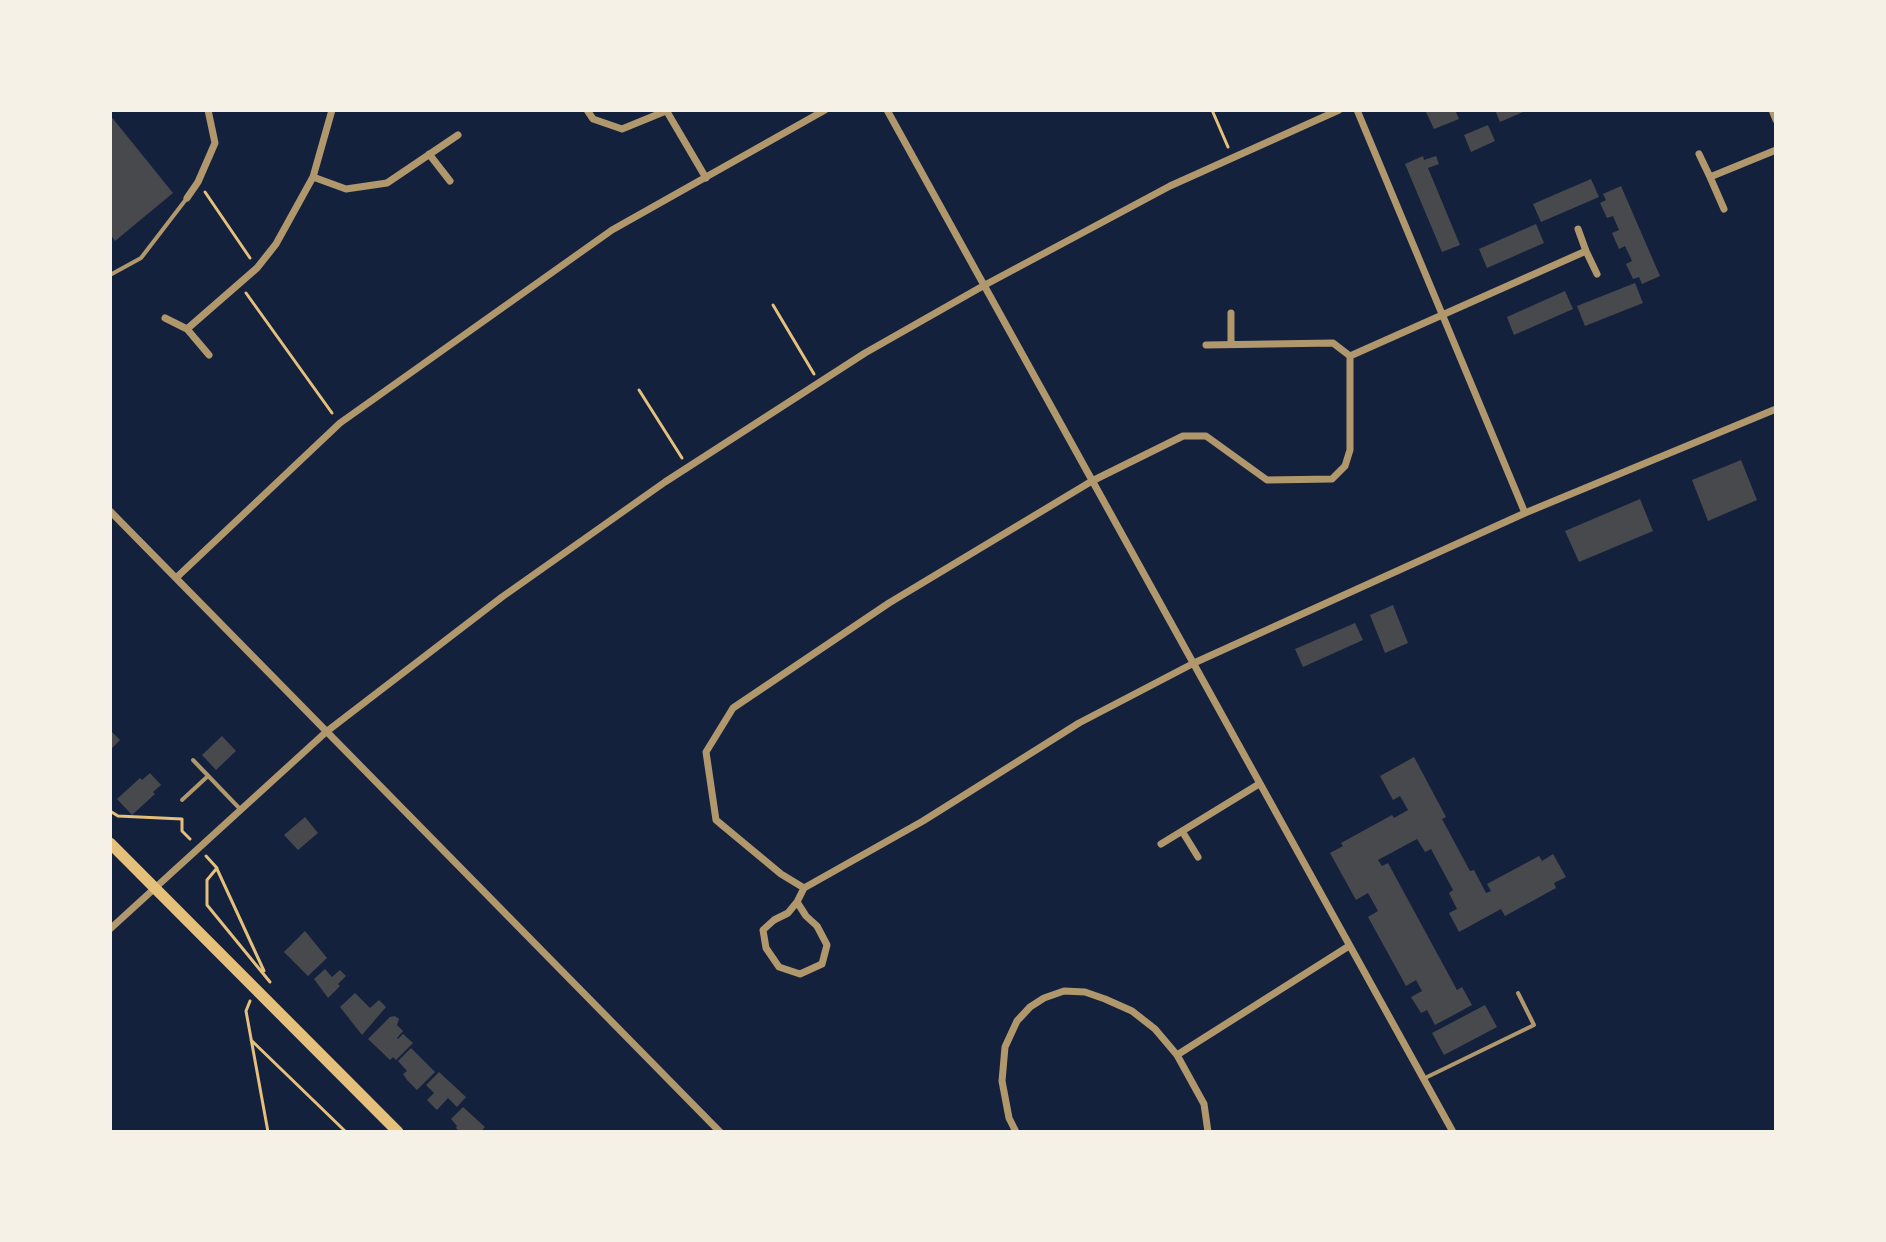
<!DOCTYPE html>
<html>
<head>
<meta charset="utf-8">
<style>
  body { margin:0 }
  #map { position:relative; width:1886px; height:1242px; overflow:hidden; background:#14213d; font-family:Poppins,sans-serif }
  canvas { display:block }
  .frame { position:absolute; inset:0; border:112px solid #f6f1e7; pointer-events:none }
</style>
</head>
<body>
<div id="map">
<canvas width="1886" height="1242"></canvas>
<div class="frame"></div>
</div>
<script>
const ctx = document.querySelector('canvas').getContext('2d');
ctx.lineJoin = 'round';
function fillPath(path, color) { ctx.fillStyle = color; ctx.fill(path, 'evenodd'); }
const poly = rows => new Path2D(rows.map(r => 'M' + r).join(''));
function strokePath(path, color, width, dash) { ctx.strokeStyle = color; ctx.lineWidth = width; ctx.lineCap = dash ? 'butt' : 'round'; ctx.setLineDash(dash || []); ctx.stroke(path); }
fillPath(poly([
  [1430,110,1455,110,1459,119,1434,129,1426,112],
  [1495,110,1522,110,1523,112,1500,122],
  [110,115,173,193,115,241,110,234],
  [1488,125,1495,141,1471,152,1464,135],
  [1423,156,1424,160,1436,156,1439,164,1428,168,1460,245,1442,252,1405,164],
  [1591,179,1599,197,1541,222,1533,204],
  [1621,186,1660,276,1642,284,1639,277,1633,279,1626,264,1632,261,1625,246,1619,249,1612,233,1619,230,1613,216,1607,218,1600,203,1606,200,1603,194],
  [1536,224,1544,243,1487,268,1479,249],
  [1635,283,1643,303,1585,326,1577,306],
  [1565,291,1573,309,1514,335,1507,317],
  [1741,460,1757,500,1708,521,1692,480],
  [1640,499,1653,531,1579,562,1565,531],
  [1393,605,1408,643,1385,653,1370,615],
  [1355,623,1363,640,1303,667,1295,649],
  [110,730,120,740,110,750],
  [222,736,236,751,216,770,202,755],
  [1414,757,1446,817,1442,819,1470,871,1474,870,1486,893,1491,891,1487,884,1539,856,1542,861,1553,854,1566,877,1554,883,1556,888,1505,916,1501,909,1459,932,1449,913,1457,909,1449,893,1453,890,1431,849,1425,852,1417,839,1378,860,1382,866,1388,863,1457,990,1462,987,1472,1005,1435,1025,1427,1010,1421,1013,1411,997,1422,991,1416,980,1406,986,1368,917,1378,911,1368,893,1356,900,1330,853,1343,846,1341,843,1392,815,1394,818,1408,810,1400,796,1393,800,1380,776],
  [150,773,161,785,153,792,155,794,132,815,117,799,140,778,142,780],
  [305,817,318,833,298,850,284,835],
  [305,931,327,958,308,976,284,952],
  [325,969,332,977,340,970,346,976,338,984,340,986,328,998,314,979],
  [355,993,370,1008,379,1000,386,1007,362,1035,340,1007],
  [1485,1005,1497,1027,1444,1055,1432,1033],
  [395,1016,399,1019,397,1025,403,1031,397,1038,398,1039,403,1034,413,1043,396,1060,393,1057,390,1060,368,1039,390,1017],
  [411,1048,435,1072,417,1090,407,1080,403,1074,407,1071,398,1061],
  [439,1072,466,1097,457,1107,448,1098,437,1110,427,1100,434,1093,426,1085],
  [463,1107,485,1127,480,1132,460,1132,456,1128,457,1126,451,1119]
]), '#48494c');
strokePath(poly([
  [1212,110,1228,147],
  [205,192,250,258],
  [246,293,332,413],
  [773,305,814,374],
  [639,390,682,458],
  [110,811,118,816,182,819,182,831,190,839],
  [206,856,217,868,207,880,207,905,270,982],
  [217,869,264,971],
  [250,1001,246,1011,268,1132],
  [251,1040,346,1132]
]), '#e5c07b', 3);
strokePath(poly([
  [110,275,141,258,187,198],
  [193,760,241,810],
  [182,800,208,776],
  [1423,1079,1534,1025,1518,993]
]), '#b1986c', 4);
strokePath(poly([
  [587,110,593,119,622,129,666,111],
  [666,110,706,178],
  [887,110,1453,1132],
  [1357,110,1525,513],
  [1772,110,1776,120],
  [429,154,450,181],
  [1699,154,1710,177],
  [313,177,346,189,387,183,458,135],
  [187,198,198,182,215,143,208,110],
  [1724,209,1710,177,1776,150],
  [1586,251,1597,274],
  [1231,313,1231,344],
  [165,318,187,329],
  [1206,345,1333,343,1350,356],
  [209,355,187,329,257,268,276,244,313,177,332,110],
  [110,511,720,1132],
  [176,578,340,423,612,230,825,110],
  [1182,831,1198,857],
  [1161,844,1259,784],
  [804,888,781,874,716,820,706,752,733,708,889,603,1092,481,1183,436,1206,436,1267,480,1332,479,1345,466,1350,450,1350,356,1586,251,1578,229],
  [804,888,923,821,1079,723,1194,663,1525,513,1776,409],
  [797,902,788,913,774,920,763,930,766,948,779,967,800,974,822,964,827,945,817,926,806,916,797,902,804,888],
  [110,929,326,732,502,597,665,482,865,353,983,286,1170,186,1339,110],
  [1177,1055,1349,946],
  [1016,1132,1009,1118,1002,1081,1005,1047,1017,1021,1030,1007,1044,998,1064,991,1085,992,1105,999,1132,1011,1155,1029,1177,1055,1204,1104,1208,1132]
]), '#b1986c', 7);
strokePath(poly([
  [110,843,398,1132]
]), '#e5c07b', 11);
</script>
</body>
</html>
